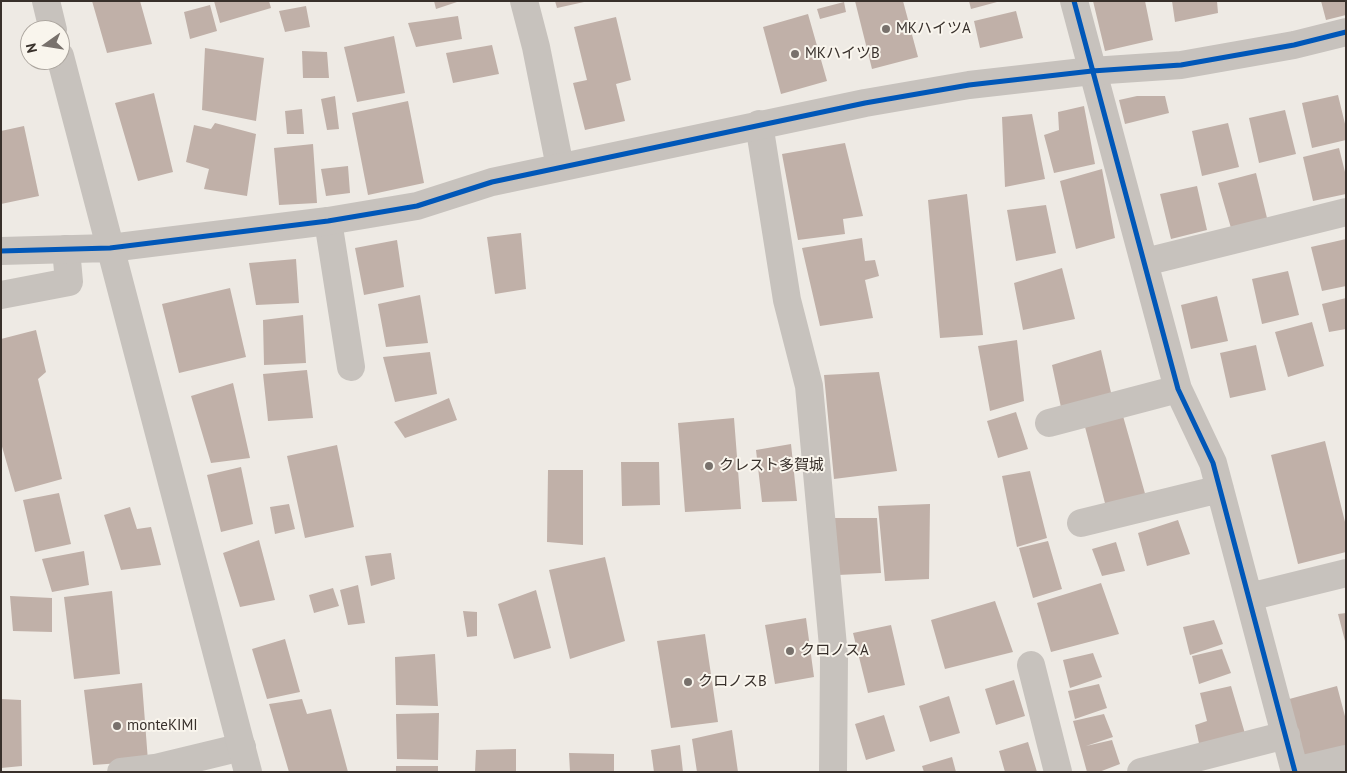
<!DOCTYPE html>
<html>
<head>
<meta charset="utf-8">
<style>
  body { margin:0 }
  #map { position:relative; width:1347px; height:773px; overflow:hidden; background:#eeeae4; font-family:"PT Sans",sans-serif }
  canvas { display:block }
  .frame { position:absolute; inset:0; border:2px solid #38302b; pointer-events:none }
  .north { position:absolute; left:20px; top:20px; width:50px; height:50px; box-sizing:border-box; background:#f9f5ed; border:1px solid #aca69f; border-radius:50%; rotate:257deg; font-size:14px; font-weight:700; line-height:20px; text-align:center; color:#38302b }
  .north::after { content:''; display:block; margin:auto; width:18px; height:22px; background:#78716c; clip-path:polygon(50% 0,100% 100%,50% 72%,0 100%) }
</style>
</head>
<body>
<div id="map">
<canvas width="1347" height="773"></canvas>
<div class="frame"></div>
<div class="north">N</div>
</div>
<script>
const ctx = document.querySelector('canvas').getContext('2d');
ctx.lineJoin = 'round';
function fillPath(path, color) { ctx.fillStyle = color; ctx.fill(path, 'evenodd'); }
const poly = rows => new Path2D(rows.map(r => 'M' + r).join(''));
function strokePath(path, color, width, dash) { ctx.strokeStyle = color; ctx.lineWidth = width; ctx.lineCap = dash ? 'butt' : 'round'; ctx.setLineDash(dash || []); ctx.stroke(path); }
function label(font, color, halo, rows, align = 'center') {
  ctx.font = font + ' "PT Sans","Noto Sans JP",sans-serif'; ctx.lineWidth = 4; ctx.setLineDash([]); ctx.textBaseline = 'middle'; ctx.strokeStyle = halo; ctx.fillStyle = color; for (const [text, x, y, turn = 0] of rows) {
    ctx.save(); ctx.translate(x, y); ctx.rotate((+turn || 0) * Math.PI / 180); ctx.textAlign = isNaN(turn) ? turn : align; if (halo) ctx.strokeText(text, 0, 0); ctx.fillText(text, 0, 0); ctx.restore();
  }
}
fillPath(poly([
  [92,1,140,1,152,44,107,53],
  [214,1,269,1,271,8,220,23],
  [434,1,457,1,457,2,436,9],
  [555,1,583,1,584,2,557,8],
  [855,1,903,1,918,57,872,69],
  [969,1,997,1,997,2,971,9],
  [1093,1,1145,1,1153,40,1105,51],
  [1172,1,1217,1,1218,13,1175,22],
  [1321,1,1346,1,1346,15,1326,20],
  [844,2,846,12,820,19,817,9],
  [210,5,217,31,190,39,184,12],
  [306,6,310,27,285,32,279,11],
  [1016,11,1023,38,980,48,974,21],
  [808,14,827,81,781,94,763,27],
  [458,16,462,39,416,47,408,23],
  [616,17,631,80,616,84,625,121,585,130,573,83,587,80,574,27],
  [394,36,405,93,357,102,344,47],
  [492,45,499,74,453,83,446,53],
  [205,48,264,58,256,121,202,110],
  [302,51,327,52,329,78,303,78],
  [154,93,173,172,138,181,115,103],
  [1338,95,1346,128,1346,140,1312,148,1302,103],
  [335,96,339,129,327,130,321,99],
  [1137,96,1165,96,1169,113,1125,124,1119,100],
  [408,101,424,183,368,195,352,113],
  [1084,106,1095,164,1054,173,1044,135,1059,130,1058,112],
  [302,109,304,134,287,134,285,111],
  [1285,110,1296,154,1259,163,1249,118],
  [1032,114,1045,179,1005,187,1002,117],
  [215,123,256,134,247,196,204,189,209,169,186,162,194,125,211,129],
  [1228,123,1239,167,1202,176,1192,131],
  [24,126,39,196,1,204,1,131],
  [845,143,863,216,843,219,845,234,798,240,782,154],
  [313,144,317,203,279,205,274,148],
  [1339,148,1346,176,1346,194,1313,201,1303,157],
  [348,166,350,193,326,196,321,169],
  [1102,169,1115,238,1076,249,1060,181],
  [1256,173,1267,218,1231,228,1218,183],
  [1197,186,1207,230,1171,239,1160,194],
  [967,194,983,335,940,338,928,200],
  [1046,205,1056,253,1016,261,1007,210],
  [521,233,526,289,495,294,487,237],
  [862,238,865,261,875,260,879,276,865,280,873,318,820,326,802,248],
  [1346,239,1346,286,1322,291,1311,247],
  [397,240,404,287,364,295,355,248],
  [296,259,299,303,256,305,249,263],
  [1062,268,1075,319,1023,330,1014,283],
  [1288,271,1299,315,1262,324,1252,279],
  [230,288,246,357,179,373,162,304],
  [420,295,428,343,386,347,378,304],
  [1217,296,1228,341,1191,349,1181,305],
  [1346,298,1346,329,1329,332,1322,304],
  [303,315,306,363,264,365,263,320],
  [1312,322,1324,366,1288,377,1275,332],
  [36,330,46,372,38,379,62,479,15,492,1,443,1,339],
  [1017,340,1024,401,990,411,978,346],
  [1256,345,1266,390,1230,398,1220,353],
  [1101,350,1113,401,1062,412,1052,365],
  [430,352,437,394,395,402,383,357],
  [307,370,313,418,268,421,263,374],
  [879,372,897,471,834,479,824,375],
  [233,383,250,458,211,463,191,396],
  [449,398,457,420,405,438,394,422],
  [1016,412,1028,449,998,458,987,421],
  [1123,416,1146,497,1106,507,1085,427],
  [734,418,741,509,685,512,678,423],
  [1325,441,1346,526,1346,552,1298,564,1271,455],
  [791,444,797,501,762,502,756,450],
  [337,445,354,527,305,538,287,456],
  [621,462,659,462,660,505,622,506],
  [241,467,253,524,221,532,207,475],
  [548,470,583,470,583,545,547,542],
  [1030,471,1047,538,1017,547,1002,476],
  [59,493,71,544,35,552,23,500],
  [289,504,295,529,275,534,270,507],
  [930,504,929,579,885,581,878,506],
  [130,507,137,529,151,527,161,565,121,570,104,515],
  [832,518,877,518,881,573,838,575],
  [1178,520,1190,554,1147,566,1138,533],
  [259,540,275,600,240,607,223,553],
  [1048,541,1062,589,1033,598,1019,548],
  [1116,542,1125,571,1102,576,1092,549],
  [84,551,89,585,52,592,42,559],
  [391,553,395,579,371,586,365,556],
  [605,557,625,641,570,659,549,570],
  [1101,583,1119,634,1051,652,1037,603],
  [358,585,365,623,348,625,340,590],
  [333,588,339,606,314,613,309,595],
  [536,590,551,648,514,659,498,604],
  [112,591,120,674,74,679,64,597],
  [10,596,52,598,52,632,13,631],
  [995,601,1013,652,945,669,931,620],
  [463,611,477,612,477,636,467,637],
  [1346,613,1346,641,1345,641,1338,614],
  [806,618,814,677,775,684,765,625],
  [1214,620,1223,644,1190,655,1183,627],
  [891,625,905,685,868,693,853,633],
  [705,634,718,722,671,728,657,641],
  [285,639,300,692,267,699,252,649],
  [1222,649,1231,673,1199,684,1192,656],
  [1093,653,1102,677,1070,688,1063,660],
  [435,654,438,706,396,705,395,657],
  [1014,680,1025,716,996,725,985,689],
  [142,683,148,761,93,765,84,690],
  [1099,684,1107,708,1075,719,1068,691],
  [1231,686,1246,737,1200,748,1195,725,1207,721,1200,693],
  [1337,686,1346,720,1346,746,1300,757,1282,701],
  [949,696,960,733,930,742,919,706],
  [1,699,21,700,22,766,1,768],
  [302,699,307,714,331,709,348,772,289,772,269,704],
  [439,713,438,760,397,759,396,714],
  [1104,714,1113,737,1086,746,1112,740,1120,764,1099,772,1087,772,1073,721],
  [884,715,895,751,866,760,855,724],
  [732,730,738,772,697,772,692,739],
  [1028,742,1037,772,1005,772,999,751],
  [680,745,683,772,654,772,651,750],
  [516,749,516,772,475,772,476,750],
  [569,753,614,754,614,772,570,772],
  [952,757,956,772,924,772,922,766],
  [396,766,438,766,438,772,396,772]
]), '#c0b0a8');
strokePath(poly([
  [524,1,536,47,560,167],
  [1074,1,1178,389,1213,463,1295,772],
  [759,124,787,300,809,386,834,657,833,772],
  [328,221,351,367],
  [1145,262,1346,212],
  [1,295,69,282,66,249],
  [1049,423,1178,389],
  [1081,523,1220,489],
  [1249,597,1346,573],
  [1031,665,1058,772],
  [1295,771,1346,759],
  [121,772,155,768,242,747],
  [1141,772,1286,735]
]), '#c7c2bd', 28);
strokePath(poly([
  [46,1,53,30],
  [60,56,248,772],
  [1,251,110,248,328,221,417,206,492,182,865,103,969,85,1092,71,1181,65,1294,45,1346,32]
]), '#c7c2bd', 28);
strokePath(poly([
  [1074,1,1178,389,1213,463,1295,772],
  [1,251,110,248,328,221,417,206,492,182,865,103,969,85,1092,71,1181,65,1294,45,1346,32]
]), '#0057b8', 5);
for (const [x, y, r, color] of [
  [886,29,5,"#78716c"],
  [795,54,5,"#78716c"],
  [709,466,5,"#78716c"],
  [790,651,5,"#78716c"],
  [688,682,5,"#78716c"],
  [117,726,5,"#78716c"]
]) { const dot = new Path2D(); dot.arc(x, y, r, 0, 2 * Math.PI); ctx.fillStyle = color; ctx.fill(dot); strokePath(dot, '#f9f5ed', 2); }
label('15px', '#38302b', '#f9f5ed', [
  ["MKハイツA",896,29],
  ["MKハイツB",805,54],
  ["クレスト多賀城",719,466],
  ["クロノスA",800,651],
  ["クロノスB",698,682],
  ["monteKIMI",127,726]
], 'left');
</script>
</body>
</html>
